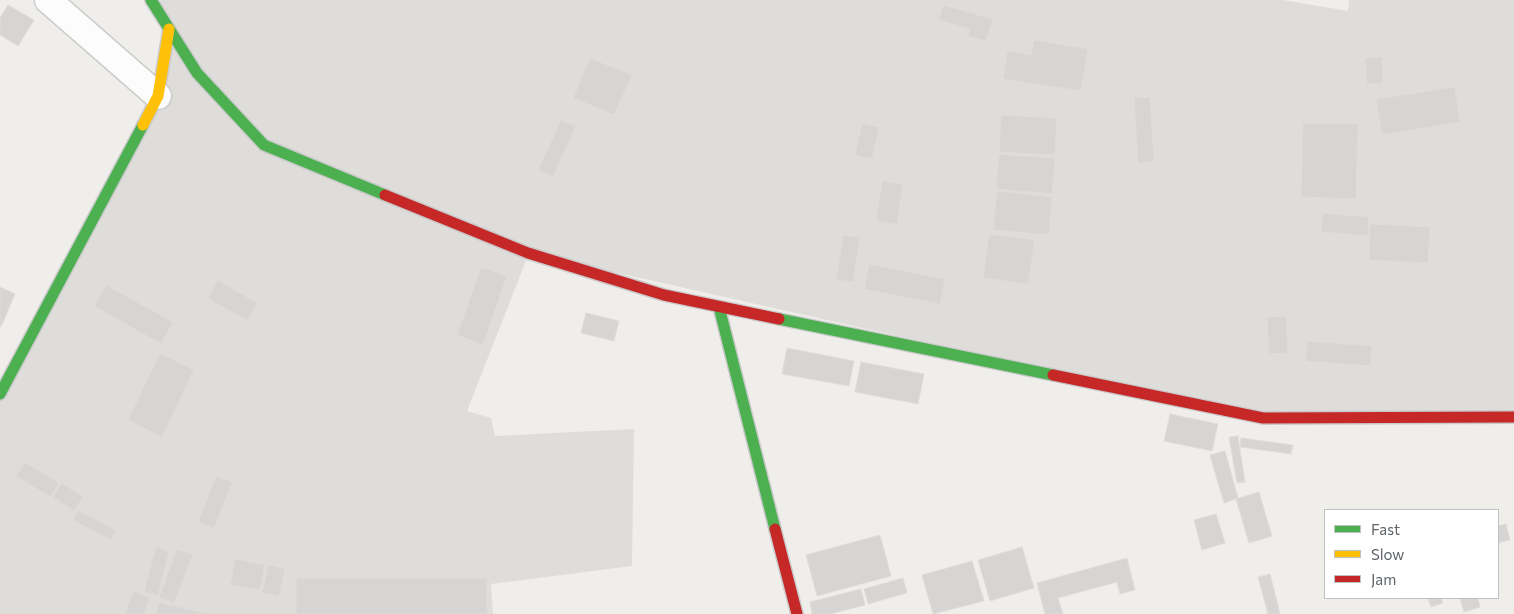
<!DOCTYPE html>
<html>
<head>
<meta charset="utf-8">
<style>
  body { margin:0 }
  #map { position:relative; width:1514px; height:614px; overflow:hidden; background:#efeeea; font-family:Commissioner,sans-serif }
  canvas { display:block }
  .legend { position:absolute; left:1324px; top:509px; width:175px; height:90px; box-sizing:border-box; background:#fff; border:1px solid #bfc1c3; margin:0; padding:6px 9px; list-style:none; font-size:15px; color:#5f6368 }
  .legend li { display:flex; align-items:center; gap:10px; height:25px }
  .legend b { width:25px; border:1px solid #bfc1c3 }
</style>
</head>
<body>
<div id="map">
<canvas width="1514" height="614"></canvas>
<ul class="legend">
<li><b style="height:6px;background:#4caf50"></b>Fast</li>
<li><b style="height:6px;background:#ffc107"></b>Slow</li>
<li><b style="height:6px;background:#c62828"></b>Jam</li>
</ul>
</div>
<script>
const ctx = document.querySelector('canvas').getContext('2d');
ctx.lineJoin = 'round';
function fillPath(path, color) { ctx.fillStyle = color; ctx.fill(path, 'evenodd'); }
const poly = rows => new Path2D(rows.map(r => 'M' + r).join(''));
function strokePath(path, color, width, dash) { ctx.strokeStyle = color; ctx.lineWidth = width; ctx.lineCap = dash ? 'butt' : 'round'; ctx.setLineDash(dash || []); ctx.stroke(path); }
fillPath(poly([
  [152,0,1283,0,1348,11,1349,0,1514,0,1514,417,1263,418,529,253,467,411,491,418,495,436,634,429,632,566,491,584,493,614,0,614,0,394,158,96,169,29]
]), '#dfddda');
const building = poly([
  [8,5,34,20,18,46,0,35,0,18,8,5],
  [943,5,993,19,986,41,968,36,970,29,939,20,943,5],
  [1034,40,1088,49,1081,91,1003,79,1007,51,1031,55,1034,40],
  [1382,57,1383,83,1367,84,1365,58,1382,57],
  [590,58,632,75,614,115,573,98,590,58],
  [1455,87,1460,122,1382,135,1376,99,1455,87],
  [1150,97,1154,162,1138,163,1134,98,1150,97],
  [1001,115,1057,118,1055,155,999,152,1001,115],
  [561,120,576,126,553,177,538,170,561,120],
  [862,123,879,127,872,159,855,155,862,123],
  [1303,123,1358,124,1356,199,1301,197,1303,123],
  [999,154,1055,158,1052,194,996,189,999,154],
  [882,181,903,184,897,224,876,221,882,181],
  [997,191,1052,197,1049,235,993,230,997,191],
  [1323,213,1369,217,1368,236,1321,232,1323,213],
  [1370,224,1430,227,1428,263,1369,260,1370,224],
  [989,234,1035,240,1028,284,983,278,989,234],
  [843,235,860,237,853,282,836,280,843,235],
  [869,264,945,279,940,304,864,289,869,264],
  [481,267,507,276,483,345,457,335,481,267],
  [218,280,257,303,247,321,208,298,218,280],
  [106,285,173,322,161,344,94,306,106,285],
  [0,287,15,294,1,327,0,326,0,287],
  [586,313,619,321,614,341,581,333,586,313],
  [1286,316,1288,353,1269,354,1267,317,1286,316],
  [1307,341,1372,346,1370,366,1306,361,1307,341],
  [787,348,854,361,849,386,782,374,787,348],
  [160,353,194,370,162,437,128,420,160,353],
  [861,362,924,374,918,404,855,392,861,362],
  [1170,414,1218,424,1212,451,1164,441,1170,414],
  [1238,436,1245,482,1237,483,1229,437,1238,436],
  [1241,438,1293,445,1291,454,1240,447,1241,438],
  [1225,451,1238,498,1224,503,1210,455,1225,451],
  [25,462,59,483,50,497,16,476,25,462],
  [216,476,232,482,214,528,198,522,216,476],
  [62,483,83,497,74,511,53,497,62,483],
  [1259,492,1272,536,1249,543,1236,499,1259,492],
  [78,510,116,530,111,540,73,520,78,510],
  [1216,514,1225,543,1202,550,1194,520,1216,514],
  [1506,524,1510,540,1498,543,1498,526,1506,524],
  [880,535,891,576,817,596,806,555,880,535],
  [156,547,169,551,158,595,144,592,156,547],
  [1022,547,1034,588,990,601,978,560,1022,547],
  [177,549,193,555,174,603,159,597,177,549],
  [1127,558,1135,590,1120,594,1117,582,1058,598,1063,614,1045,614,1037,583,1127,558],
  [235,559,265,565,260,590,230,585,235,559],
  [972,561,984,601,933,614,922,575,972,561],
  [268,565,285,569,279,596,262,593,268,565],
  [1270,574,1280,614,1268,614,1258,577,1270,574],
  [296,578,487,578,487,614,296,614,296,578],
  [903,578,907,593,868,604,864,589,903,578],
  [861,589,865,605,830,614,812,614,810,602,861,589],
  [133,591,150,597,144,614,125,614,133,591],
  [1428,598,1441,598,1443,603,1431,607,1428,598],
  [1460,598,1478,598,1480,607,1464,612,1460,598],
  [159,602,208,614,156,614,159,602]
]);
fillPath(building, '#d6d5d3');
strokePath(building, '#deddd9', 1);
const street = poly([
  [48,0,158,96]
]);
const fast = poly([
  [151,0,197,73,264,145,385,195],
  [719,307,775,529],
  [779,319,1053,375],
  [0,394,143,125]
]);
const slow = poly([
  [143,125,158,96,169,29]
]);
const jam = poly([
  [385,195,528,253,664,295,779,319],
  [1053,375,1263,418,1514,417],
  [775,529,797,614]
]);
strokePath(street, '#cbcccc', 29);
strokePath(fast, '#cacacb', 14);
strokePath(slow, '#cacacb', 14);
strokePath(jam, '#cacacb', 14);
strokePath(street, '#fdfcfc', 26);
strokePath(fast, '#4caf50', 11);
strokePath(slow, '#ffc107', 11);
strokePath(jam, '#c62828', 11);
</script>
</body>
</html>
